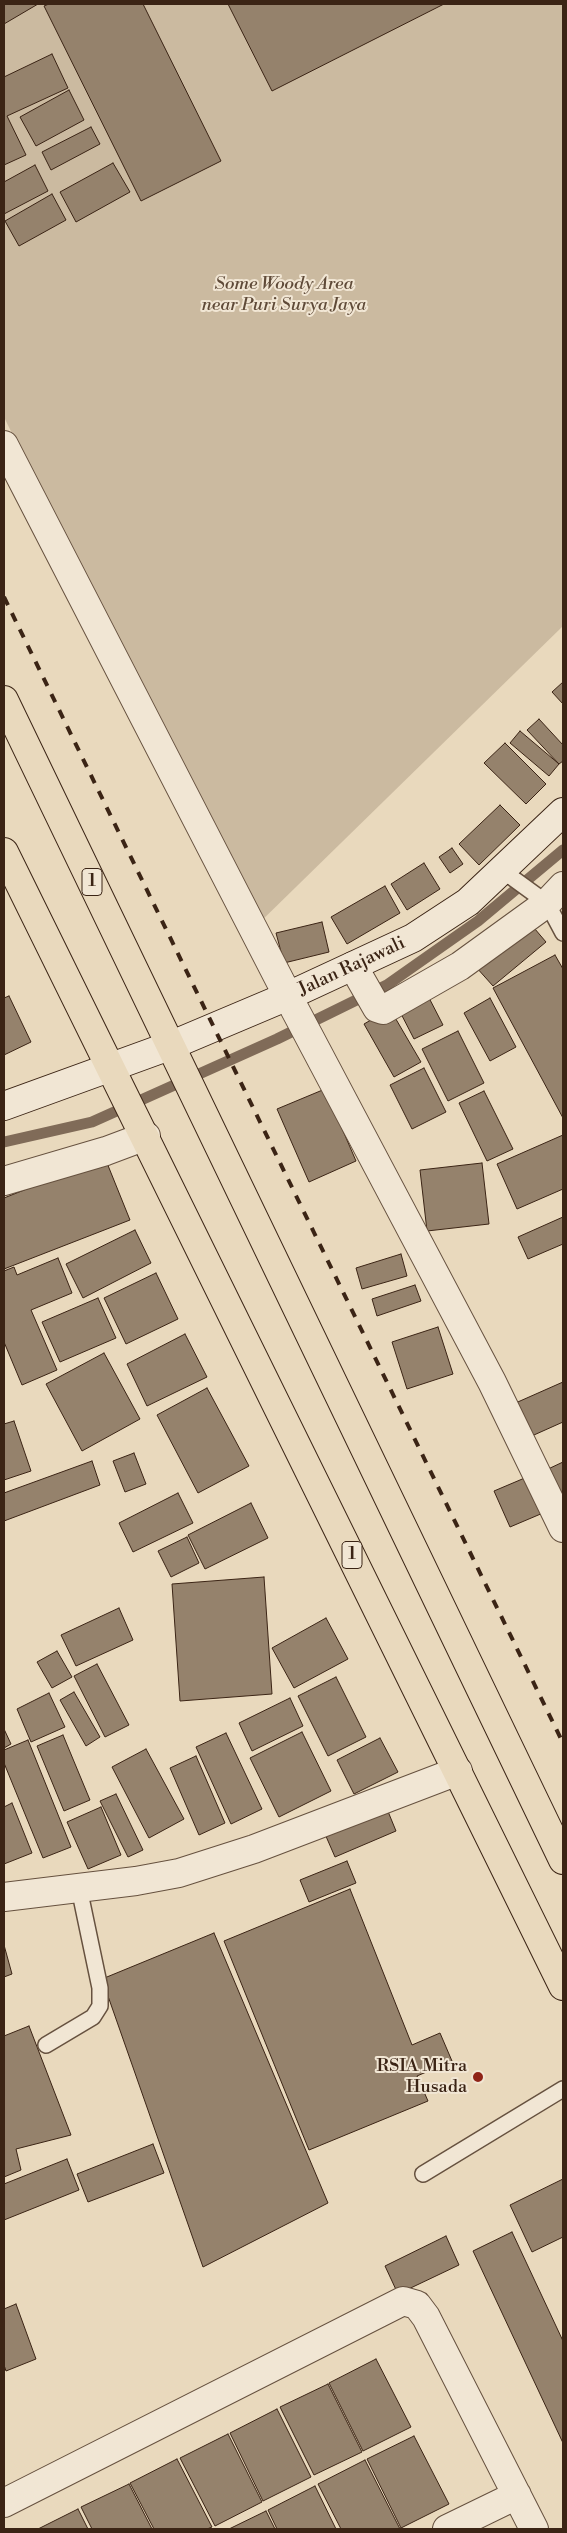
<!DOCTYPE html>
<html>
<head>
<meta charset="utf-8">
<style>
  body { margin:0 }
  #map { position:relative; width:567px; height:2533px; overflow:hidden; background:#e9d9bd; font-family:"Libre Bodoni",serif }
  canvas { display:block }
  .frame { position:absolute; inset:0; border:5px solid #3b2415; pointer-events:none }
</style>
</head>
<body>
<div id="map">
<canvas width="567" height="2533"></canvas>
<div class="frame"></div>
</div>
<script>
const ctx = document.querySelector('canvas').getContext('2d');
ctx.lineJoin = 'round';
function fillPath(path, color) { ctx.fillStyle = color; ctx.fill(path, 'evenodd'); }
const poly = rows => new Path2D(rows.map(r => 'M' + r).join(''));
function strokePath(path, color, width, dash) { ctx.strokeStyle = color; ctx.lineWidth = width; ctx.lineCap = dash ? 'butt' : 'round'; ctx.setLineDash(dash || []); ctx.stroke(path); }
function label(font, color, halo, rows, align = 'center') {
  ctx.font = font + ' "Libre Bodoni",serif'; ctx.lineWidth = 4; ctx.setLineDash([]); ctx.textBaseline = 'middle'; ctx.strokeStyle = halo; ctx.fillStyle = color; for (const [text, x, y, turn = 0] of rows) {
    ctx.save(); ctx.translate(x, y); ctx.rotate((+turn || 0) * Math.PI / 180); ctx.textAlign = isNaN(turn) ? turn : align; if (halo) ctx.strokeText(text, 0, 0); ctx.fillText(text, 0, 0); ctx.restore();
  }
}
fillPath(poly([
  [4,4,563,4,563,626,253,929,4,417]
]), '#cbbaa0');
strokePath(poly([
  [4,1142,92,1122,277,1039,387,985,478,921,563,850]
]), '#806b58', 11);
const building = poly([
  [4,4,38,4,4,24,4,4],
  [49,4,143,4,221,161,141,201,44,6,49,4],
  [228,4,444,4,272,91,228,4],
  [52,54,68,88,7,116,26,155,4,165,4,77,52,54],
  [69,90,84,120,36,146,20,117,69,90],
  [91,127,100,144,51,170,42,152,91,127],
  [113,163,130,192,76,222,60,192,113,163],
  [35,165,48,191,4,214,4,182,35,165],
  [52,194,66,220,19,246,5,221,52,194],
  [563,682,563,704,552,692,563,682],
  [539,719,563,745,563,761,559,764,527,730,539,719],
  [520,731,559,764,549,776,510,743,520,731],
  [505,743,546,784,526,804,484,763,505,743],
  [500,805,520,825,479,865,459,844,500,805],
  [452,848,463,864,450,873,439,857,452,848],
  [424,863,440,889,407,910,391,884,424,863],
  [385,886,400,913,347,944,331,917,385,886],
  [322,922,329,952,284,963,276,933,322,922],
  [529,922,546,942,493,986,476,967,529,922],
  [555,955,563,969,563,1118,493,988,555,955],
  [426,992,443,1025,414,1039,397,1006,426,992],
  [9,996,31,1042,4,1055,4,998,9,996],
  [490,998,516,1047,490,1061,464,1013,490,998],
  [390,1009,421,1062,394,1077,364,1024,390,1009],
  [458,1031,484,1083,448,1101,422,1049,458,1031],
  [424,1068,446,1112,412,1129,390,1085,424,1068],
  [325,1089,356,1161,309,1182,277,1109,325,1089],
  [484,1091,513,1149,487,1161,459,1103,484,1091],
  [563,1135,563,1189,517,1209,497,1164,563,1135],
  [105,1158,130,1220,4,1269,4,1198,105,1158],
  [482,1163,489,1224,427,1231,420,1170,482,1163],
  [563,1217,563,1244,528,1259,518,1237,563,1217],
  [135,1230,151,1263,83,1298,66,1264,135,1230],
  [401,1254,407,1276,362,1289,356,1268,401,1254],
  [58,1258,72,1293,31,1310,57,1370,22,1385,4,1342,4,1271,14,1267,17,1275,58,1258],
  [156,1273,178,1319,126,1344,104,1298,156,1273],
  [415,1285,421,1301,377,1316,372,1299,415,1285],
  [98,1298,116,1338,60,1362,42,1322,98,1298],
  [438,1327,453,1374,407,1389,392,1342,438,1327],
  [185,1334,207,1377,147,1406,127,1364,185,1334],
  [104,1353,140,1419,82,1451,46,1384,104,1353],
  [563,1382,563,1422,525,1439,511,1405,563,1382],
  [207,1388,249,1466,198,1493,157,1415,207,1388],
  [14,1421,31,1471,4,1480,4,1424,14,1421],
  [134,1453,146,1484,125,1492,113,1461,134,1453],
  [92,1461,100,1485,4,1521,4,1493,92,1461],
  [563,1462,563,1497,559,1499,546,1470,563,1462],
  [527,1477,543,1513,510,1527,494,1491,527,1477],
  [178,1493,193,1523,133,1552,119,1523,178,1493],
  [251,1503,268,1538,205,1569,188,1535,251,1503],
  [187,1537,199,1563,171,1577,158,1551,187,1537],
  [264,1577,272,1694,180,1701,172,1584,264,1577],
  [119,1608,133,1640,76,1666,61,1635,119,1608],
  [326,1618,348,1659,294,1688,272,1648,326,1618],
  [57,1651,72,1677,52,1688,37,1662,57,1651],
  [97,1664,129,1725,105,1737,74,1676,97,1664],
  [336,1677,366,1737,328,1756,298,1696,336,1677],
  [74,1692,100,1737,86,1746,60,1700,74,1692],
  [49,1693,65,1727,31,1742,17,1709,49,1693],
  [290,1698,303,1726,252,1751,239,1723,290,1698],
  [4,1729,11,1744,4,1748,4,1729],
  [302,1732,331,1791,279,1817,250,1758,302,1732],
  [226,1733,262,1809,231,1824,196,1747,226,1733],
  [63,1735,90,1800,64,1811,37,1746,63,1735],
  [380,1738,398,1772,354,1794,337,1760,380,1738],
  [28,1740,71,1847,43,1858,4,1763,4,1750,28,1740],
  [146,1749,184,1819,149,1838,112,1767,146,1749],
  [196,1756,225,1823,199,1835,170,1768,196,1756],
  [116,1794,143,1850,128,1857,100,1801,116,1794],
  [12,1803,32,1853,4,1864,4,1807,12,1803],
  [101,1807,121,1855,88,1869,67,1822,101,1807],
  [387,1809,396,1831,335,1857,325,1834,387,1809],
  [347,1861,356,1883,309,1902,300,1880,347,1861],
  [350,1889,412,2045,440,2033,452,2061,417,2076,428,2101,309,2150,224,1941,350,1889],
  [214,1933,328,2203,203,2267,102,1979,214,1933],
  [4,1945,12,1974,4,1977,4,1945],
  [29,2026,71,2135,16,2149,21,2170,4,2177,4,2036,29,2026],
  [153,2144,164,2173,88,2202,77,2174,153,2144],
  [67,2159,79,2190,4,2220,4,2184,67,2159],
  [563,2179,563,2237,532,2252,510,2205,563,2179],
  [512,2232,563,2341,563,2443,473,2251,512,2232],
  [446,2236,459,2265,398,2294,385,2266,446,2236],
  [16,2304,36,2359,6,2371,4,2365,4,2309,16,2304],
  [376,2359,411,2427,363,2451,329,2383,376,2359],
  [328,2384,362,2452,314,2475,280,2407,328,2384],
  [277,2409,311,2477,263,2501,230,2433,277,2409],
  [228,2434,262,2502,215,2526,180,2458,228,2434],
  [414,2436,449,2504,401,2528,367,2459,414,2436],
  [177,2459,212,2527,207,2529,154,2529,130,2483,177,2459],
  [365,2460,400,2529,341,2529,318,2484,365,2460],
  [129,2484,152,2529,92,2529,81,2507,129,2484],
  [315,2486,336,2529,277,2529,268,2510,315,2486],
  [78,2509,88,2529,38,2529,78,2509],
  [266,2511,275,2529,229,2529,266,2511]
]);
fillPath(building, '#95826c');
strokePath(building, '#3b2415', 1);
const lane = poly([
  [503,871,547,903,563,933],
  [46,2045,93,2017,100,2006,100,1988,79,1888],
  [423,2174,563,2089]
]);
const street = poly([
  [4,445,293,1006,492,1382,563,1528],
  [353,966,377,1008,383,1010,460,966,547,903,563,886],
  [4,1181,106,1151,146,1136],
  [4,1897,136,1881,179,1873,254,1849,458,1771],
  [4,2503,403,2301,417,2305,426,2317,534,2529],
  [447,2529,517,2495]
]);
const secondary = poly([
  [4,1106,172,1045,288,996,413,938,468,902,563,812]
]);
const highway = poly([
  [4,700,563,1860],
  [4,852,563,1986]
]);
strokePath(lane, '#66513f', 18);
strokePath(street, '#66513f', 30);
strokePath(secondary, '#3b2415', 30);
strokePath(highway, '#3b2415', 30);
strokePath(lane, '#f1e6d4', 15);
strokePath(street, '#f1e6d4', 28);
strokePath(secondary, '#f1e6d4', 28);
strokePath(highway, '#e9d9bd', 28);
strokePath(poly([
  [4,597,563,1743]
]), '#3b2415', 4, [9, 9]);
for (const [x, y, r, color] of [
  [478,2077,6,"#8f2418"]
]) { const dot = new Path2D(); dot.arc(x, y, r, 0, 2 * Math.PI); ctx.fillStyle = color; ctx.fill(dot); strokePath(dot, '#f1e6d4', 2); }
for (const [x, y, w] of [
  [92,882,20],
  [352,1555,20]
]) { const box = new Path2D(); box.roundRect(x - w / 2, y - 13.5, w, 27, 4); ctx.fillStyle = '#f1e6d4'; ctx.fill(box); strokePath(box, '#3b2415', 1); }
label('bold 16px', '#3b2415', null, [
  ["1",92,882],
  ["1",352,1555]
]);
label('italic 18px', '#5f4a38', '#f1e6d4', [
  ["Some Woody Area",284,285],
  ["near Puri Surya Jaya",284,306]
]);
label('18px', '#3b2415', '#f1e6d4', [
  ["Jalan Rajawali",352,967,-25]
]);
label('18px', '#3b2415', '#f1e6d4', [
  ["RSIA Mitra",467,2067],
  ["Husada",467,2088]
], 'right');
</script>
</body>
</html>
